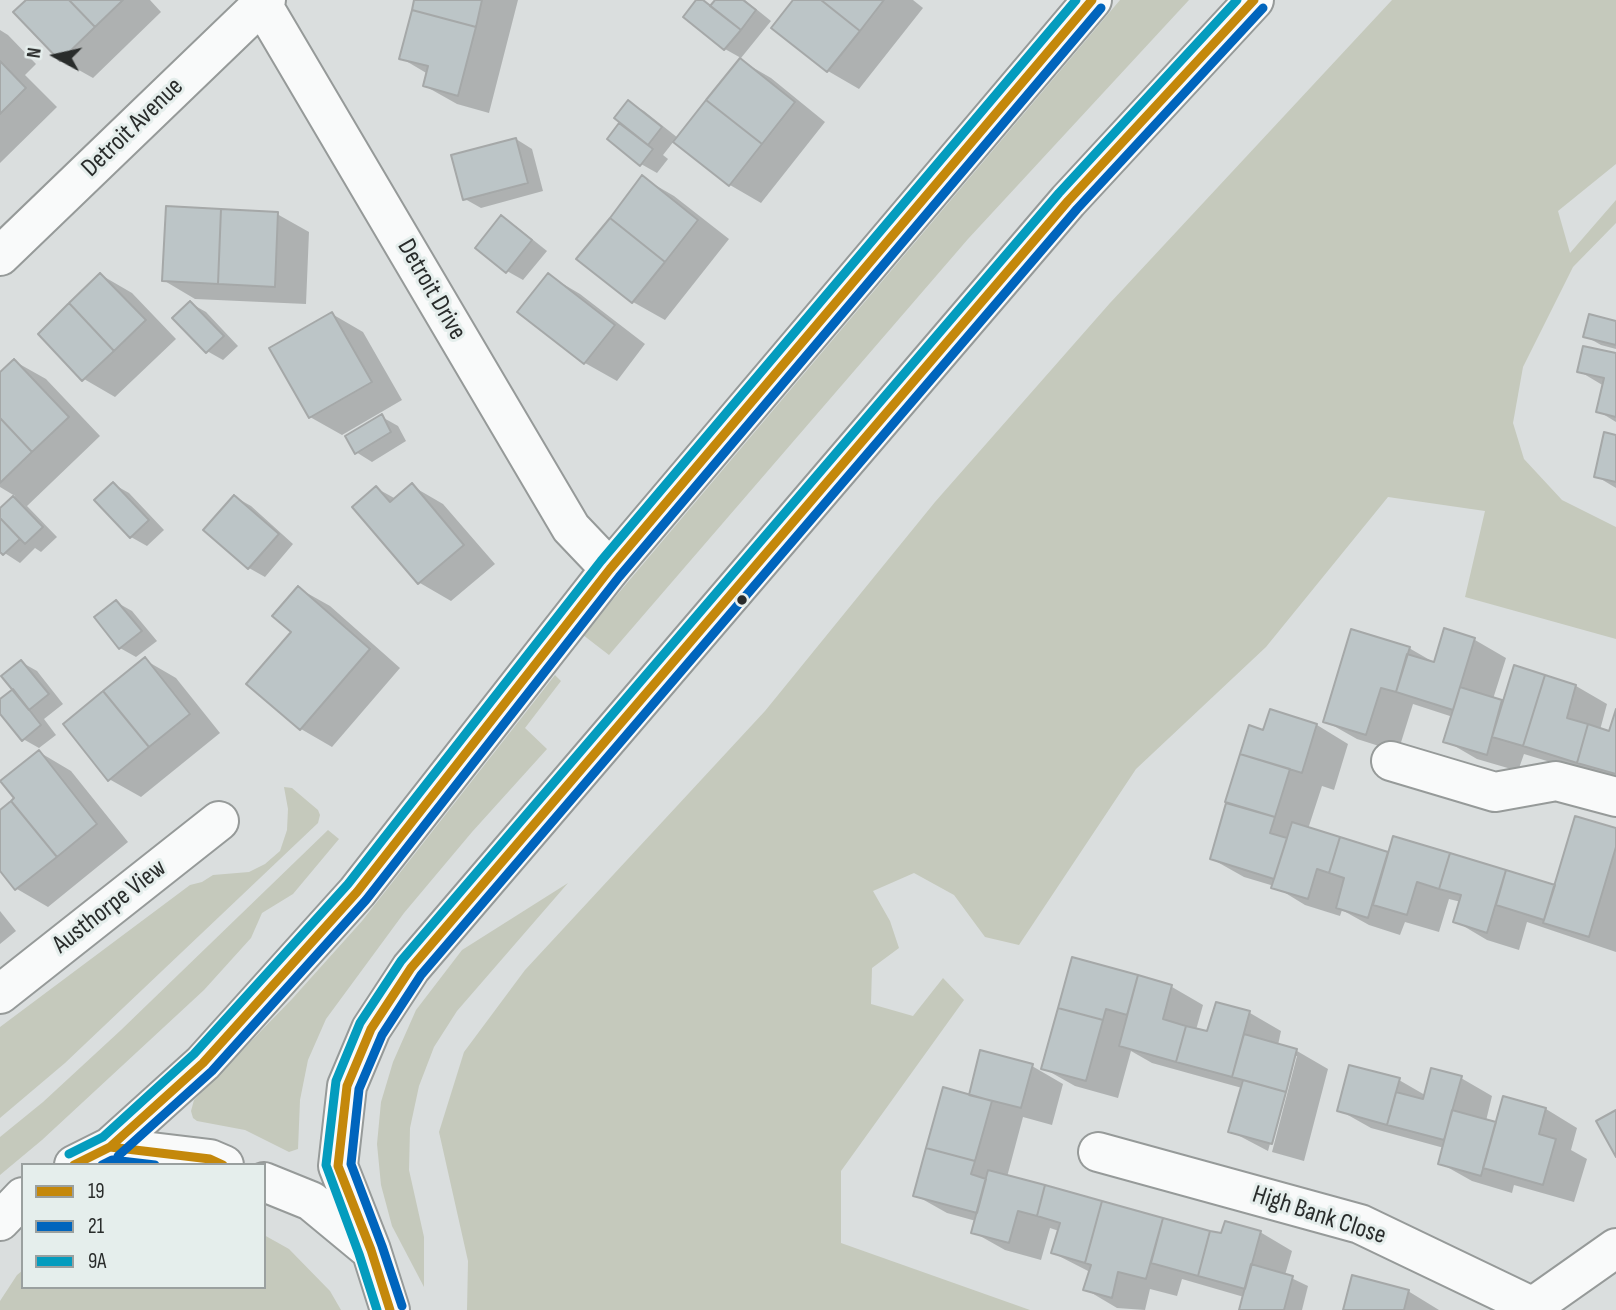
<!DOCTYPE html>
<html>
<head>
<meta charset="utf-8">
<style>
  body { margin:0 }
  #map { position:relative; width:1616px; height:1310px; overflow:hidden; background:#dadede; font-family:"Sofia Sans Condensed",sans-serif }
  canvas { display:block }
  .legend { position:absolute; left:21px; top:1163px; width:245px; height:126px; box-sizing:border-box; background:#e5eeec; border:2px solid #9aa09f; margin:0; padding:9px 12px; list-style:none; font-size:21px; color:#292c2b }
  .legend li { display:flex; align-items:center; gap:14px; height:35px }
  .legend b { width:35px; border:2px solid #9aa09f }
  .north { position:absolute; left:21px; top:21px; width:70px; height:70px; -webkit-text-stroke:5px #e5eeec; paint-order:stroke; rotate:278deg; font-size:19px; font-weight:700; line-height:28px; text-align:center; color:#292c2b }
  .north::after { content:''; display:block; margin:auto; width:24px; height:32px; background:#292c2b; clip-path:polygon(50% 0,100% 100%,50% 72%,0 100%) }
</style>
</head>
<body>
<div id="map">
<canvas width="1616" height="1310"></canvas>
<ul class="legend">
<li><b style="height:9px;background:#c4880b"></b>19</li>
<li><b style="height:9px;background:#0065bd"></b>21</li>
<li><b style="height:9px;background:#049cbe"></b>9A</li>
</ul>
<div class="north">N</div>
</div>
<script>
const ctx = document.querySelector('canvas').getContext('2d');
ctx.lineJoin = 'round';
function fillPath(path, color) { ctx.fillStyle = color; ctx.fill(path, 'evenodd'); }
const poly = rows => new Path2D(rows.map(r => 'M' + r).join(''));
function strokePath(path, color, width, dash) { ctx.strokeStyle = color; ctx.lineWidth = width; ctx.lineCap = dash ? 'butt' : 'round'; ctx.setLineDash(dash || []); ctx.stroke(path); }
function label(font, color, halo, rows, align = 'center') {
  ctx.font = font + ' "Sofia Sans Condensed",sans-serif'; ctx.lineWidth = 6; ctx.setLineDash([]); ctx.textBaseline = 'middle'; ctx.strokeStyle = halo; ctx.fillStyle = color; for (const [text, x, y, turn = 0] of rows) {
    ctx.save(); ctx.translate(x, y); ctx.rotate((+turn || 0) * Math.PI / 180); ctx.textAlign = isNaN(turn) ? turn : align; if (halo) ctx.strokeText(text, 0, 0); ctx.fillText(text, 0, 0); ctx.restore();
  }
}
fillPath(poly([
  [1120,0,1189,0,968,239,609,655,583,635],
  [1392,0,1616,0,1616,164,1558,211,1570,253,1616,200,1616,223,1573,267,1523,367,1513,423,1524,459,1562,500,1616,527,1616,639,1465,597,1485,511,1388,497,1266,647,1136,769,1019,945,985,937,954,895,914,873,873,891,890,921,899,948,872,968,871,1004,913,1016,943,978,964,1000,841,1171,841,1243,1030,1310,467,1310,468,1261,439,1132,464,1052,525,970,765,711,935,502,1110,303],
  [555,675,561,681,525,728,547,749,472,832,404,913,326,1019,308,1060,300,1100,298,1149,289,1152,245,1130,197,1121,193,1118,191,1111,194,1100,292,999,362,921],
  [284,787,292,788,318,810,320,815,318,823,65,1063,0,1118,0,1027,190,885,202,882,213,875,249,872,265,864,280,851,287,830,288,809],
  [328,830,339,839,293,894,262,913,251,938,204,990,42,1140,0,1175,0,1137,43,1102,121,1030],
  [568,883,457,1011,434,1047,419,1086,410,1128,409,1170,424,1237,424,1287,392,1226,381,1185,377,1144,381,1102,393,1062,416,1010,462,950],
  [264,1235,289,1249,330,1291,341,1310,0,1310,0,1301,17,1275,23,1270,23,1287,264,1287]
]), '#c5c9bc');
fillPath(poly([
  [28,0,150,0,161,12,93,78,61,60],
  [416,0,518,0,489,113,457,104,425,86,428,74,401,58],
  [698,0,712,6,717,0,745,0,771,21,741,58,725,49,685,17],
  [796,0,913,0,923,8,859,89,828,71],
  [0,30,8,35,36,64,25,75,57,107,0,163],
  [740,60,771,78,825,122,761,203,730,185,674,141,663,155,668,159,657,173,641,164,609,139,622,122,628,102,644,111,678,138],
  [516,139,532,149,543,191,481,208,465,199],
  [643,178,674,196,729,239,665,320,633,302,579,259],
  [277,214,309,232,306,304,195,299,163,280],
  [501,218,517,227,547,251,523,280,507,271],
  [101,275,132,293,176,339,115,397,84,379],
  [548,275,580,294,645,344,617,381,585,363,520,312],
  [190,303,206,312,238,346,223,360,207,351],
  [332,314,363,332,402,400,342,435,310,417],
  [1616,322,1616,349,1601,345,1585,336],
  [1616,355,1616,422,1598,411,1604,386,1579,371],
  [14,361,46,379,100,436,27,506,57,537,41,552,35,548,20,563,0,550,0,511,15,496,0,487,0,375],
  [382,417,398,426,406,441,372,462,356,452],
  [1616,436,1616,488,1596,476],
  [113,484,129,493,164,530,147,546,131,537,97,500],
  [412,486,443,504,495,564,451,601,420,583,355,507,376,488,396,499],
  [235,497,251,506,293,544,265,577,249,568],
  [298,588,330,606,400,668,332,747,301,729],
  [116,602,132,611,157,641,136,657,120,648],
  [1445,631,1475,640,1506,658,1493,699,1504,703,1576,686,1607,704,1600,730,1611,733,1616,715,1616,782,1524,754,1518,771,1477,759,1446,741,1453,717,1413,704,1398,752,1357,739,1325,721,1409,648,1435,663],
  [145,660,176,678,220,733,141,797,109,779],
  [21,662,37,671,63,704,44,719,56,735,39,748,23,739,0,711,0,701,15,689],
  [1271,711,1317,725,1348,744,1334,790,1322,786,1308,829,1390,854,1395,838,1556,888,1616,830,1616,952,1527,922,1519,950,1487,940,1455,921,1461,902,1449,899,1439,932,1405,922,1400,935,1369,925,1342,910,1340,916,1305,905,1274,886,1244,877,1212,859,1250,727,1264,732],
  [39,752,71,771,128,842,48,907,17,889,0,868,0,812,16,799],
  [0,911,16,931,0,944],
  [1074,960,1172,987,1203,1005,1196,1030,1208,1033,1217,1004,1250,1013,1281,1031,1278,1045,1297,1051,1328,1069,1304,1161,1272,1152,1297,1056,1294,1056,1268,1151,1230,1131,1242,1088,1152,1063,1131,1051,1118,1098,1075,1086,1043,1068],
  [1032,1066,1063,1084,1052,1125,1023,1117,1007,1177,1222,1236,1260,1232,1292,1251,1285,1275,1308,1286,1302,1310,1241,1310,1244,1297,1182,1279,1177,1296,1150,1289,1145,1310,1117,1308,1085,1289,1090,1272,1053,1253,1059,1231,1050,1228,1041,1260,1005,1250,973,1232,976,1221,947,1213,915,1195,970,1097],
  [1461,1078,1492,1096,1486,1121,1497,1125,1546,1109,1577,1128,1571,1150,1587,1159,1574,1202,1514,1185,1512,1193,1472,1181,1440,1163,1444,1148,1371,1128,1339,1110,1399,1080,1425,1095],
  [1408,1291,1439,1310,1344,1310]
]), '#0003');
const building = poly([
  [26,0,69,0,95,27,60,61,13,12,26,0],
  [69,0,123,0,95,27,69,0],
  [414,0,482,0,476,27,412,10,414,0],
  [696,0,703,0,741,30,724,50,683,17,696,0],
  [715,0,743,0,756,10,741,30,710,6,715,0],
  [793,0,821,0,860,31,827,72,771,28,793,0],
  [821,0,884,0,860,31,821,0],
  [412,10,476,27,458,96,423,86,428,66,399,59,412,10],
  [740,58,795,102,762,144,706,100,740,58],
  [0,61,26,88,0,114,0,61],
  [628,100,662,127,648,145,614,118,628,100],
  [706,100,762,144,729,186,673,142,706,100],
  [619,123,653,149,640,166,607,139,619,123],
  [516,138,528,183,463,200,451,155,516,138],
  [642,175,698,220,665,262,610,218,642,175],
  [166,206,221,209,218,284,162,281,166,206],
  [221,209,278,212,275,287,218,284,221,209],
  [501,215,532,240,506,273,475,248,501,215],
  [610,218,665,262,632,303,576,259,610,218],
  [100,273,146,320,114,351,69,303,100,273],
  [548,273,615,325,584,364,517,312,548,273],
  [190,301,224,336,206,353,172,318,190,301],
  [69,303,114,351,82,381,38,334,69,303],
  [332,312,372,382,309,418,269,348,332,312],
  [1589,314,1616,321,1616,345,1583,337,1589,314],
  [1583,346,1616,353,1616,417,1596,412,1604,378,1577,372,1583,346],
  [14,359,69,417,32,452,0,418,0,372,14,359],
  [382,414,391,432,355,454,345,436,382,414],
  [0,418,32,452,0,483,0,418],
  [1604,432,1616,435,1616,482,1594,477,1604,432],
  [113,482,149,520,130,538,94,500,113,482],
  [412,483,464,545,418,584,352,507,376,486,390,502,412,483],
  [234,495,279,534,248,569,203,530,234,495],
  [13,496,43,527,25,544,0,518,0,508,13,496],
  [0,518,20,539,3,555,0,552,0,518],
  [298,586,370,649,300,730,246,684,291,632,272,616,298,586],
  [116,600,142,631,119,649,94,617,116,600],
  [1444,628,1475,638,1453,710,1396,692,1407,654,1434,662,1444,628],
  [1351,629,1410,647,1396,692,1381,688,1366,735,1323,722,1351,629],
  [145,657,190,714,149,747,103,691,145,657],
  [21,660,49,694,29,710,1,676,21,660],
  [1514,665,1545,675,1523,746,1492,737,1514,665],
  [1545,675,1576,685,1567,718,1588,724,1577,763,1523,746,1545,675],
  [1460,687,1502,700,1487,755,1443,742,1460,687],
  [13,689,41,725,22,741,0,714,0,699,13,689],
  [103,691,149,747,108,781,63,724,103,691],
  [1270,709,1317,724,1302,773,1240,754,1249,725,1263,730,1270,709],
  [1616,709,1616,774,1577,763,1588,724,1609,731,1616,709],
  [39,750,97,824,57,857,11,801,14,798,0,781,39,750],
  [1240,754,1290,769,1275,817,1225,802,1240,754],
  [11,801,57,857,15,890,0,871,0,810,11,801],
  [1226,803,1275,817,1270,833,1287,838,1274,879,1210,859,1226,803],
  [1575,816,1616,828,1616,847,1589,937,1543,923,1575,816],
  [1292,822,1340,837,1329,873,1317,869,1308,899,1271,888,1292,822],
  [1393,836,1450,853,1439,889,1417,882,1407,915,1373,905,1393,836],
  [1340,837,1388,852,1368,918,1336,908,1344,878,1329,873,1340,837],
  [1450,853,1506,870,1487,933,1453,922,1461,895,1439,889,1450,853],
  [1506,870,1555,885,1544,920,1496,905,1506,870],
  [1072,957,1138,975,1127,1015,1106,1009,1103,1020,1058,1008,1072,957],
  [1138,975,1172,985,1163,1019,1186,1026,1176,1062,1119,1046,1138,975],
  [1216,1002,1250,1011,1232,1077,1176,1062,1186,1026,1207,1031,1216,1002],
  [1058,1008,1103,1020,1086,1081,1041,1069,1058,1008],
  [1244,1034,1297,1049,1286,1092,1232,1077,1244,1034],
  [980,1050,1033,1064,1021,1108,969,1095,980,1050],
  [1349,1065,1400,1078,1387,1125,1337,1111,1349,1065],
  [1431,1068,1462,1076,1444,1140,1387,1125,1396,1092,1423,1099,1431,1068],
  [1243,1080,1286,1092,1272,1144,1228,1132,1243,1080],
  [943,1087,992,1101,975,1161,926,1148,943,1087],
  [1503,1096,1546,1108,1539,1134,1556,1139,1543,1185,1483,1168,1503,1096],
  [1452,1110,1496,1122,1481,1176,1438,1164,1452,1110],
  [1616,1110,1616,1157,1596,1121,1616,1110],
  [926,1148,975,1161,971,1174,986,1179,977,1213,913,1196,926,1148],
  [988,1170,1045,1185,1037,1216,1018,1211,1009,1243,971,1233,988,1170],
  [1045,1185,1102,1201,1085,1263,1051,1253,1060,1223,1037,1216,1045,1185],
  [1102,1201,1163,1218,1146,1279,1118,1272,1112,1298,1083,1290,1091,1265,1085,1263,1102,1201],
  [1163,1218,1210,1231,1198,1276,1151,1263,1163,1218],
  [1225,1221,1261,1231,1245,1289,1198,1276,1210,1231,1221,1233,1225,1221],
  [1251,1264,1293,1276,1284,1310,1239,1310,1251,1264],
  [1352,1275,1409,1290,1404,1310,1343,1310,1352,1275]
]);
fillPath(building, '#bcc5c7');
strokePath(building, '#a5a8a8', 2);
const minor = poly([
  [262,4,571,528,610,569],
  [0,256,266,0],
  [1391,761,1495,792,1556,781,1616,797],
  [0,994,219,821],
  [1098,1152,1360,1224,1531,1306],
  [1528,1310,1616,1248]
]);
const major = poly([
  [110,1147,203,1063,357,892,610,569,1092,0],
  [74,1165,110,1147,210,1159,224,1165],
  [264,1182,311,1201,369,1249],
  [0,1221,23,1197],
  [390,1310,371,1250,338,1166,347,1086,371,1029,411,968,1068,201,1254,0]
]);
strokePath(minor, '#969a99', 42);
strokePath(major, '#969a99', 42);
strokePath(minor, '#f9fafa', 38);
strokePath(major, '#f9fafa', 38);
strokePath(poly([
  [110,1147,203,1063,357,892,610,569,1092,0],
  [74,1165,110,1147,210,1159,223,1165],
  [390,1310,371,1250,338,1166,347,1086,371,1029,411,968,1068,201,1254,0]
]), '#c4880b', 9);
strokePath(poly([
  [118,1156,212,1071,366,900,619,577,1101,8],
  [102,1165,112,1160,155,1165],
  [402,1306,382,1246,351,1164,359,1089,382,1035,421,975,1077,209,1263,8]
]), '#0065bd', 9);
strokePath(poly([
  [69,1154,103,1137,194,1054,348,884,601,561,1076,0],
  [377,1310,359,1254,326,1165,336,1081,360,1023,401,961,1059,193,1237,0]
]), '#049cbe', 9);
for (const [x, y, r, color] of [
  [742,600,6,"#292c2b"]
]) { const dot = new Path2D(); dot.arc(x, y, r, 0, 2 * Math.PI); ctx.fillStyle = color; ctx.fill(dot); strokePath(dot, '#e5eeec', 2.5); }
label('26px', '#292c2b', '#e5eeec', [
  ["Detroit Avenue",133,128,-44],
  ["Detroit Drive",431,290,60],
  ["Austhorpe View",110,907,-38],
  ["High Bank Close",1319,1216,18]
]);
</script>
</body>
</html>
